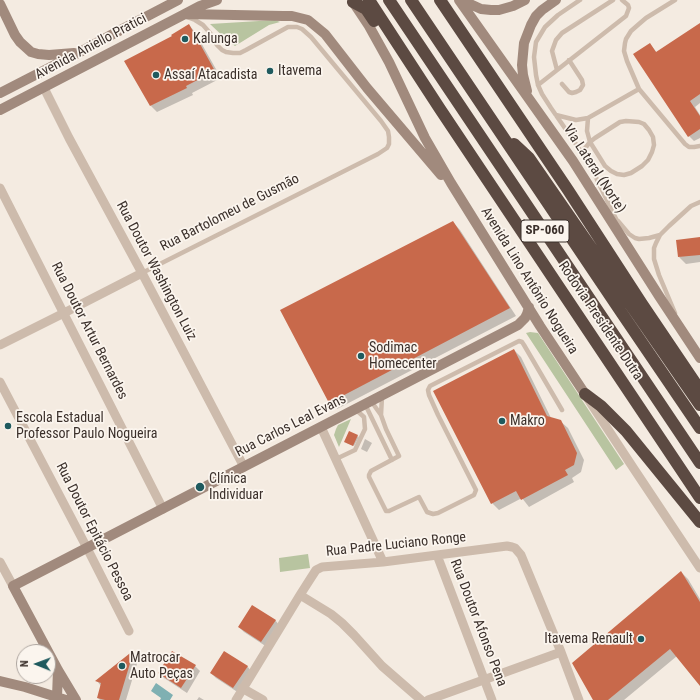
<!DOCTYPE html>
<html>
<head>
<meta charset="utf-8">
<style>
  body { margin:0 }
  #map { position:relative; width:700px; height:700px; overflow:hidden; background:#f4ebe1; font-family:"Roboto Condensed",sans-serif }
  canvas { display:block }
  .north { position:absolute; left:16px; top:644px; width:40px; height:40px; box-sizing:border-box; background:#fbf5ee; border:1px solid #aea6a0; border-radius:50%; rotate:271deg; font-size:11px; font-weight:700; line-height:16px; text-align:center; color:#3b302b }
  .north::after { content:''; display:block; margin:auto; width:14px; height:18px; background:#1f5a5e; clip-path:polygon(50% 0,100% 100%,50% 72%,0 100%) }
</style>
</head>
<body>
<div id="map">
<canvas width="700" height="700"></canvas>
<div class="north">N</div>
</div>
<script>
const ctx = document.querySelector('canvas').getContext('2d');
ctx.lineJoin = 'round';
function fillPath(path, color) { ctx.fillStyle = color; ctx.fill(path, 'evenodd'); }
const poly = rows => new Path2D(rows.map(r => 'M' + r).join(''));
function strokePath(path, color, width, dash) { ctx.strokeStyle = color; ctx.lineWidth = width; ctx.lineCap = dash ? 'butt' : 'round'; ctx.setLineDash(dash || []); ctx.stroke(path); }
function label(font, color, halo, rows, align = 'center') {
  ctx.font = font + ' "Roboto Condensed",sans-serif'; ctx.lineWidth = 3.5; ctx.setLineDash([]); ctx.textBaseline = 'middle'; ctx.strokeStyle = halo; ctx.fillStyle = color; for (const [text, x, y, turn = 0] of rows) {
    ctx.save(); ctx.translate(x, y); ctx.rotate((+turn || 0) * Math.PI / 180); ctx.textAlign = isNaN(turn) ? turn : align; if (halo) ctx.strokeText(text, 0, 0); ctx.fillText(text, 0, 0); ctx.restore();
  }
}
fillPath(poly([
  [275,20,280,22,269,25,235,46,229,42,210,24],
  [530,332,538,333,624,464,616,470,526,333],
  [351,419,339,447,334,435,336,429,338,425],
  [308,554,310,568,280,572,279,558]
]), '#b8c4a0');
fillPath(poly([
  [156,683,173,695,170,700,160,700,161,698,151,691]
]), '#7fb0b2');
fillPath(poly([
  [700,24,700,103,695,107,700,115,700,138,694,141,689,136,650,44,657,53],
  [189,25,195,32,221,78,192,93,193,95,157,112,151,106,173,37],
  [453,222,460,230,516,316,337,409,330,402],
  [700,238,700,262,686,264,679,257],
  [514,350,521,357,551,418,560,421,568,428,584,460,581,472,572,478,574,482,529,507,522,498,499,510,492,503],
  [357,436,359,437,354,446,347,443],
  [365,439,372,443,367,452,361,449],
  [681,572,688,579,700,599,700,684,677,656,624,700,594,700],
  [275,620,280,626,267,647,244,632,239,627],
  [134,652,139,657,126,700,100,700,98,698,101,686,97,681],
  [195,666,200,671,187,693,164,678,159,673],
  [247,666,252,672,239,693,216,678,211,673],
  [199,697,204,700,197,700]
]), '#0003');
fillPath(poly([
  [700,23,700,94,690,101,700,116,700,129,688,137,633,54,650,43,656,52],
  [189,24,215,71,186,86,187,88,150,106,124,61,172,36,171,35],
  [453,221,510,308,329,403,280,310],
  [700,237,700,255,678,257,676,240],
  [514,349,547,416,561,420,577,453,574,465,565,470,568,475,521,500,516,491,491,504,433,391],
  [349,431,358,435,353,446,344,442],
  [681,571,700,602,700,686,670,649,608,700,593,700,572,663],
  [252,605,276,620,261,642,238,627],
  [134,650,119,700,105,700,97,698,101,683,95,681],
  [172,651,196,665,181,688,158,673],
  [224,651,248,666,233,688,210,673]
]), '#c8694b');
strokePath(poly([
  [580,0,558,15,545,27,536,42,534,57,536,75,538,85,542,94,551,108,589,163,618,223],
  [557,70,552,51,556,40,562,33,613,0],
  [562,84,569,92,572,93,576,92,580,90,583,85,582,80,569,60],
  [538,85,626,16,629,8,628,5,622,0],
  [639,89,627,61,624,51,625,43,626,39,631,31,639,24,646,18,675,0],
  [556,115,576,120,588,118,639,89,685,144,689,147,694,147,700,146],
  [582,152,590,142,595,138,620,122,626,121,639,122,644,124,649,130,653,137,654,145,652,152,648,160,642,166,631,173,624,175,617,174,611,171,605,166,590,142,587,131,588,118],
  [618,221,629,234,635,238,639,239,649,238,660,235],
  [142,273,378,154,387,148,389,144,389,137,388,131,381,121,311,37,302,29,297,27,288,27,246,50,240,53,233,53,226,52,222,50,217,45,210,33,203,25,195,20,187,17],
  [675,313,659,275,654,259,654,248,656,243,660,235,669,226,691,206,700,202],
  [371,401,381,415,386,429,399,456,371,471,369,475,369,477,386,511,389,511,419,497,427,512,433,514,438,513,474,495,476,490,438,415,429,395,428,390,430,386,519,341,522,342,524,345,562,410],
  [365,404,392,460],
  [381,415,382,397],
  [336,459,355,450,365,429,364,417,355,409]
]), '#cdbbac', 4.5);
strokePath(poly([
  [44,88,69,138,142,273,244,467],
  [0,188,163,509],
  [0,345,64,313,142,273],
  [0,382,87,548,129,631],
  [588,399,634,469,700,568],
  [321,427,383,562],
  [437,555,492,700],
  [0,562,13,586],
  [300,595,331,614,342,623,354,635,382,666,421,700],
  [242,688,263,700],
  [236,700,300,595,316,570,322,567,383,562,507,546,512,547,515,548,521,555,561,652,579,700],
  [428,700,561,652]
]), '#cdbbac', 9);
strokePath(poly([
  [459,0,573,161,659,296,700,358],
  [464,0,470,4,481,9,491,10,499,10,513,6,525,0],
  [353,2,369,26,389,62,425,138,451,183,540,326,585,394],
  [0,4,15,35,20,42,31,52,38,54,49,55,74,53],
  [185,14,283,16,292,16,308,20,325,34,367,88,441,175],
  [527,91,523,75,522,65,524,43,531,25,536,16,542,10,556,0],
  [0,93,82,51,113,34,178,0],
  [0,110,181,16,200,6,217,0],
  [0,681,25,687,66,700],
  [57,697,58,670],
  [76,700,58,670,13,586,518,325,525,318,527,314,529,307]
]), '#a18a7d', 10);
strokePath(poly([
  [369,0,440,109,700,498],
  [389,0,700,463],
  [411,0,621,312,700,428],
  [440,0,568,190,642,304,700,390],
  [353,2,366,9,374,21],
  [514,144,529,158,700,405],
  [585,394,601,406,626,431,700,522]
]), '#5c4a42', 12);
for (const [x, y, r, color] of [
  [185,39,4,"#1f5a5e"],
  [270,71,4,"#1f5a5e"],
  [156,75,4,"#1f5a5e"],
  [361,356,4,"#1f5a5e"],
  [502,421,4,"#1f5a5e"],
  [8,426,4,"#1f5a5e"],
  [200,487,5,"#1f5a5e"],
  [641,639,4,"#1f5a5e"],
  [122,666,4,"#1f5a5e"]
]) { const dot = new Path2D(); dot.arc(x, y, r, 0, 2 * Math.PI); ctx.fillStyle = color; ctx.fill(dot); strokePath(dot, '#fbf5ee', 1.5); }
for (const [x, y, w] of [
  [545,231,48]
]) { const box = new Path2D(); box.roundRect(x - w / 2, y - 11, w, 22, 3); ctx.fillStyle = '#fbf5ee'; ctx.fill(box); strokePath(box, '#3b302b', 1); }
label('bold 13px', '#3b302b', null, [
  ["SP-060",545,231]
]);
label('14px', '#3b302b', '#fbf5ee', [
  ["Kalunga",193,39],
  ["Itavema",278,71],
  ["Assaí Atacadista",164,75],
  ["Sodimac",369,348],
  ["Homecenter",369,364],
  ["Escola Estadual",16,418],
  ["Professor Paulo Nogueira",16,434],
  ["Makro",510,421],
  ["Clínica",209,479],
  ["Individuar",209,495],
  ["Itavema Renault",633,639,"right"],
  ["Matrocar",130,658],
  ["Auto Peças",130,674]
], 'left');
label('14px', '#3b302b', '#fbf5ee', [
  ["Avenida Aniello Pratici",91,47,-28],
  ["Via Lateral (Norte)",594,169,57],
  ["Rua Bartolomeu de Gusmão",230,213,-27],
  ["Rua Doutor Washington Luiz",156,271,62],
  ["Avenida Lino Antônio Nogueira",529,281,58],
  ["Rodovia Presidente Dutra",600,321,56],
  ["Rua Doutor Artur Bernardes",89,331,63],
  ["Rua Carlos Leal Evans",291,426,-27],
  ["Rua Doutor Epitácio Pessoa",94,532,63],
  ["Rua Padre Luciano Ronge",396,545,-6],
  ["Rua Doutor Afonso Pena",478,623,69]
]);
</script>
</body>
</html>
